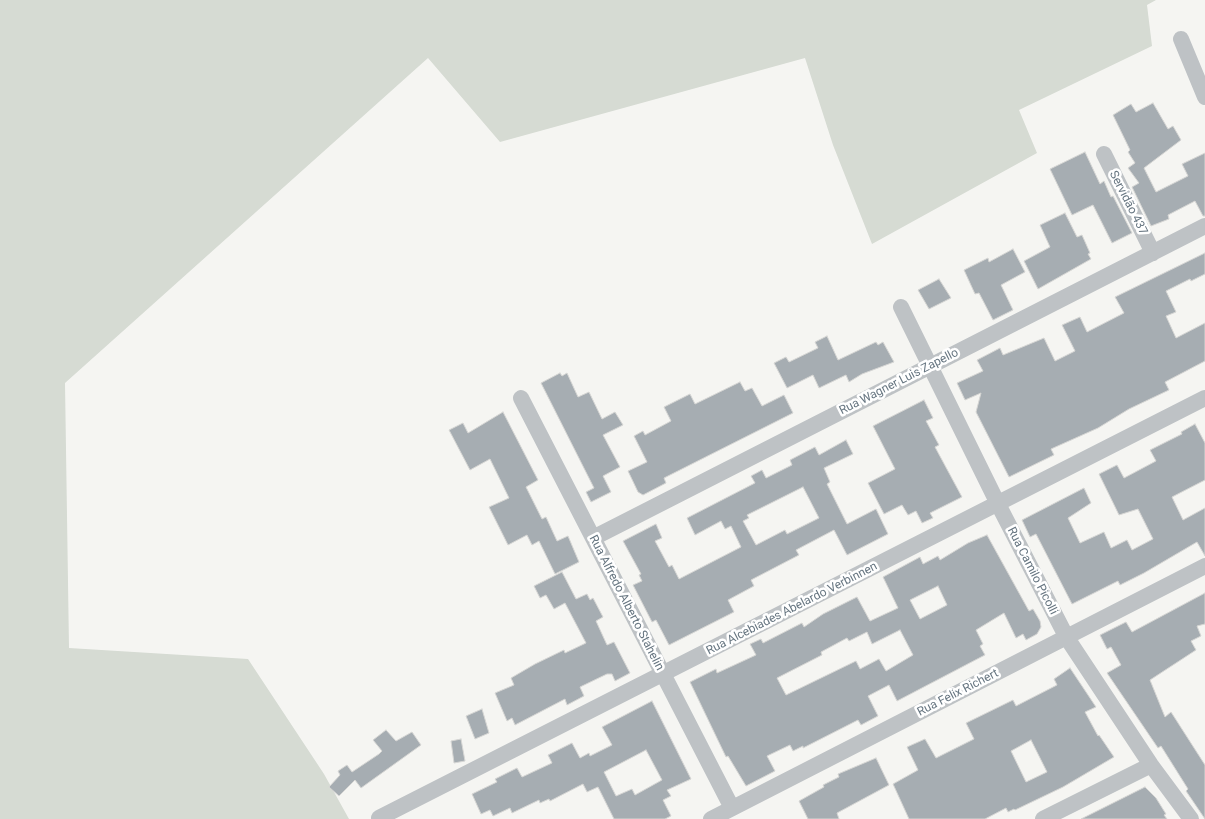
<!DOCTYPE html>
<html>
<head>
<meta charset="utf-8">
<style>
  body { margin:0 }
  canvas { display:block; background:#f5f5f2 }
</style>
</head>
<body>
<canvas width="1205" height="819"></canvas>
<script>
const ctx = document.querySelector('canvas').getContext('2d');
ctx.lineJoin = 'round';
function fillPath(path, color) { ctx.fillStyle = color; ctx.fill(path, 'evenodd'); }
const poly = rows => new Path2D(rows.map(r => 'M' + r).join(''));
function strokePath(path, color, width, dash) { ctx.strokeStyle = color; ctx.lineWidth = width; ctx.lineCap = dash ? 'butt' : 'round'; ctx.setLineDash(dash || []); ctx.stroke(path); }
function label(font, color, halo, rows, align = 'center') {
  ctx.font = font + ' Roboto,sans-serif'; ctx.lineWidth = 5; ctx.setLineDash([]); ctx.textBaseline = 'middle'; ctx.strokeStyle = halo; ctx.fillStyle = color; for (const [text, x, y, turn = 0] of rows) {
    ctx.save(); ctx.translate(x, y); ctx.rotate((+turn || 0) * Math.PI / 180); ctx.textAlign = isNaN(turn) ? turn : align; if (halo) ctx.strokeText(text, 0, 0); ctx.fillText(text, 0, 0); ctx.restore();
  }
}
fillPath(poly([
  [0,0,1156,0,1147,5,1152,46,1019,110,1037,153,872,244,833,145,805,58,500,142,428,58,65,383,69,648,248,659,324,774,349,819,0,819]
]), '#d6dbd3');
const building = poly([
  [1153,103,1168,129,1173,126,1181,140,1144,168,1156,192,1188,176,1182,164,1205,153,1205,216,1203,216,1195,201,1168,215,1169,219,1151,226,1132,187,1139,183,1128,168,1135,163,1128,152,1130,150,1113,115,1131,104,1136,112,1153,103],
  [1085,152,1100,184,1104,181,1111,197,1113,196,1132,233,1112,243,1093,205,1072,215,1050,169,1085,152],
  [1065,213,1077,237,1082,235,1090,253,1088,254,1091,259,1038,289,1024,261,1050,247,1040,225,1065,213],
  [1013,249,1025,272,1001,285,1013,310,993,320,979,293,975,294,964,270,988,258,989,262,1013,249],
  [1205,253,1205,274,1191,281,1190,279,1166,291,1176,312,1166,316,1176,338,1205,323,1205,361,1165,382,1169,390,1129,409,1098,428,1051,449,1054,455,1009,477,976,412,981,393,965,400,957,383,983,371,977,360,1000,348,1003,355,1044,338,1055,361,1075,351,1062,325,1080,317,1087,332,1124,313,1115,297,1205,253],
  [939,279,951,298,929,309,918,290,939,279],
  [827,336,838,360,876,342,878,345,883,342,894,362,862,374,849,382,846,375,819,388,813,375,787,388,774,363,786,357,789,362,818,348,815,342,827,336],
  [560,373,562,376,567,373,578,397,589,392,602,419,615,412,623,425,603,435,620,467,603,476,611,492,591,502,586,492,594,488,541,383,560,373],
  [740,382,745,391,752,388,762,406,784,395,793,413,664,478,666,483,643,495,638,492,628,471,647,462,634,436,643,431,645,435,671,421,664,407,690,394,695,404,740,382],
  [924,400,933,418,926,421,939,445,935,447,962,497,930,513,933,518,922,523,916,511,908,515,902,505,884,514,868,483,895,469,873,426,924,400],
  [503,412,538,480,526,487,542,519,546,517,557,541,568,536,579,562,555,574,539,541,532,545,527,535,508,545,489,507,509,498,490,459,470,470,449,430,463,423,468,433,503,412],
  [1195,424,1205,443,1205,480,1172,497,1183,520,1205,508,1205,556,1197,542,1144,573,1120,585,1118,581,1072,604,1036,534,1030,537,1022,520,1084,488,1091,503,1068,518,1080,543,1104,532,1111,548,1127,540,1132,550,1153,539,1138,509,1119,515,1099,474,1117,465,1124,478,1156,461,1150,450,1182,434,1181,432,1195,424],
  [846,440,853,454,824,468,830,482,827,484,847,524,876,509,888,534,847,555,834,530,796,550,799,555,751,580,754,586,728,600,734,612,669,645,656,620,652,622,633,585,642,581,639,575,641,574,623,541,656,524,662,538,655,541,669,567,672,565,679,579,741,547,731,526,725,529,721,521,695,535,687,518,755,483,751,476,762,470,766,478,792,465,790,460,815,447,819,455,846,440],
  [803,487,819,518,787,534,785,530,756,545,743,521,749,518,747,515,803,487],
  [987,535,1029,611,1033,609,1040,621,1041,627,1037,634,1026,640,1023,634,1016,638,1004,613,976,630,983,644,980,646,985,655,983,656,897,701,889,685,868,696,878,716,861,725,858,720,803,748,803,746,793,751,790,745,767,756,775,771,746,786,728,756,726,757,690,682,716,669,717,673,756,655,750,644,761,639,763,643,802,623,804,627,823,614,857,597,870,621,898,608,883,577,920,557,923,564,938,556,940,560,968,543,987,535],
  [938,586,947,605,920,619,910,600,938,586],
  [900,630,913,655,886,671,879,659,860,669,856,661,786,695,777,678,822,655,821,652,847,638,849,641,867,632,872,644,900,630],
  [562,572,576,599,587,594,590,600,593,598,603,617,596,621,607,645,614,642,630,673,615,681,612,674,607,674,580,687,584,696,567,705,565,699,515,725,512,718,507,721,495,693,514,685,511,678,535,664,564,650,565,653,586,643,565,603,554,609,546,595,540,598,534,586,562,572],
  [1205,593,1205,624,1197,626,1201,636,1191,641,1196,650,1150,680,1165,717,1171,712,1205,765,1205,819,1186,791,1188,789,1161,746,1158,748,1107,673,1121,665,1111,647,1107,649,1100,635,1126,622,1132,632,1205,593],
  [1070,668,1096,707,1085,712,1098,736,1099,735,1114,757,1063,787,1015,810,1014,809,1008,812,1006,808,985,819,909,819,893,784,918,770,907,747,925,739,936,758,974,739,966,723,1013,700,1016,706,1057,685,1054,679,1070,668],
  [1031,740,1047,772,1026,782,1011,751,1031,740],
  [652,701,691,779,667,790,671,796,663,800,671,816,665,819,614,819,598,787,587,792,583,784,550,801,549,799,540,803,539,800,512,813,510,808,493,816,490,810,481,814,472,794,497,782,495,779,517,768,522,777,552,763,548,755,572,743,580,758,589,753,590,756,612,745,602,727,652,701],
  [646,750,662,780,635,795,632,789,616,796,604,772,646,750],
  [482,709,489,733,475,739,466,716,482,709],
  [386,730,396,741,412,732,421,745,361,788,355,780,339,796,329,787,340,775,338,771,347,765,352,772,379,754,382,751,373,740,386,730],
  [461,739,465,761,454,763,451,741,461,739],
  [876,758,889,785,837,813,839,819,808,819,799,801,824,787,823,785,839,777,838,774,876,758],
  [1145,787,1156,798,1166,814,1164,815,1167,819,1081,819,1145,787]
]);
fillPath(building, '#a6adb2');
strokePath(building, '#d6d6d4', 1);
strokePath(poly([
  [1181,39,1205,97],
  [1104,154,1153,253],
  [901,307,998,504,1067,638,1151,765,1191,819],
  [521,398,732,808],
  [593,538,1205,226],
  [379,818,1205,398],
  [711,819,1205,566],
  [1043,819,1151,765]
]), '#bec2c5', 16);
label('12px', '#667580', '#fff', [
  ["Servidão 437",1128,203,63],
  ["Rua Wagner Luis Zapello",899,382,-27],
  ["Rua Camilo Picolli",1032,571,63],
  ["Rua Alfredo Alberto Stahelin",626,603,63],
  ["Rua Alcebiades Abelardo Verbinnen",792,609,-27],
  ["Rua Felix Richert",958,693,-27]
]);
</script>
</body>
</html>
